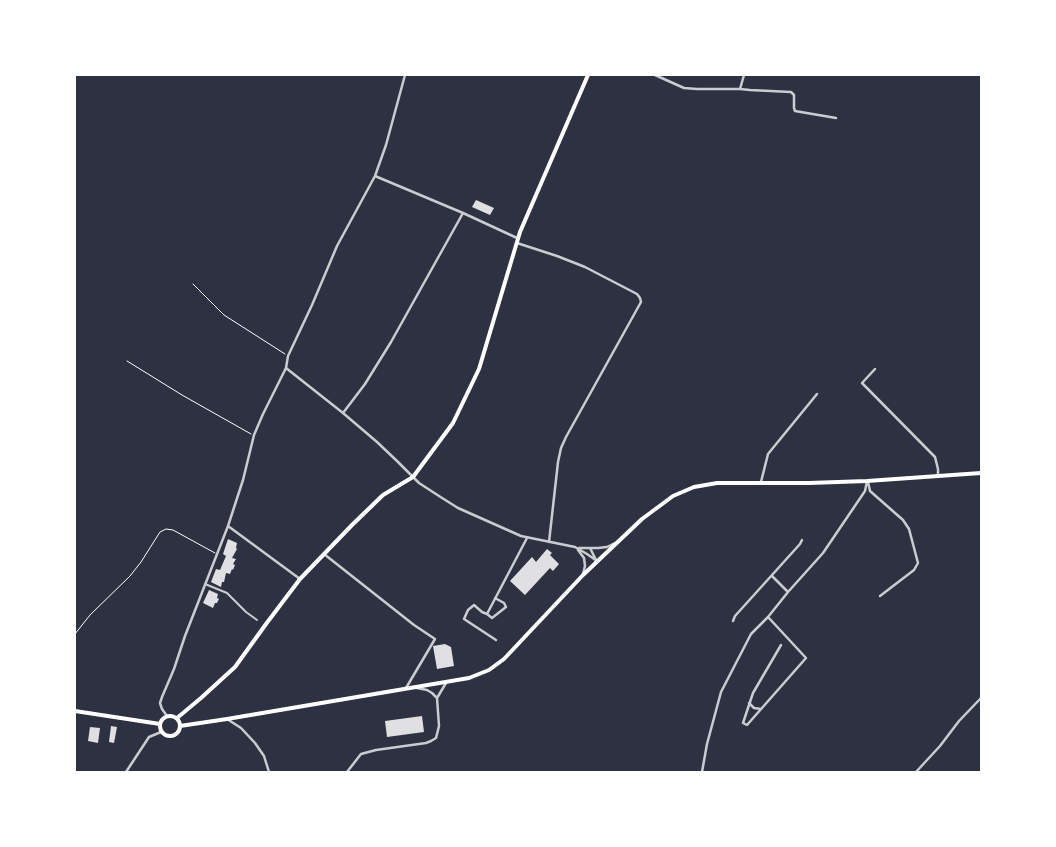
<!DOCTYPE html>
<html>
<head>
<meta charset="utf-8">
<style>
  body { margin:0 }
  #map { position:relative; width:1056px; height:847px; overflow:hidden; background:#2d3142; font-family:Inter,sans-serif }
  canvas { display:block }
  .frame { position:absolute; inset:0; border:76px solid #fff; pointer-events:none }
</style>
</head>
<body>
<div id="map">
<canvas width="1056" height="847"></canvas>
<div class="frame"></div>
</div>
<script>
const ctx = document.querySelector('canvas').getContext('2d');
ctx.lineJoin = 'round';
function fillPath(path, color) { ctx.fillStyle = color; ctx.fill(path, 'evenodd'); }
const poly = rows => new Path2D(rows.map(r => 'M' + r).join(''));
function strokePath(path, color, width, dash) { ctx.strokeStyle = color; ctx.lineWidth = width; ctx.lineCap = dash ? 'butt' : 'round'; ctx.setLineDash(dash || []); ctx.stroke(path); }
fillPath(poly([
  [476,200,494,208,490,215,472,207],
  [228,539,237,543,236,548,237,549,232,558,236,559,233,564,235,565,233,570,232,569,230,574,226,573,224,582,222,582,221,587,211,582,216,569,220,570,226,556,223,554],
  [547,549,552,553,550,555,559,564,553,571,550,568,525,595,510,581,532,557,536,562],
  [209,590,218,594,217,598,219,599,217,603,215,603,213,608,203,603],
  [445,644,451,647,454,666,437,669,433,646],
  [422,716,424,732,387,737,385,721],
  [111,726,117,727,114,743,109,742],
  [90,727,100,728,98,743,88,741]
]), '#e0e0e3');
strokePath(poly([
  [193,284,224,315,285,354],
  [127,361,182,395,251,434],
  [75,634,90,615,130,576,141,562,160,532,166,529,173,530,215,553]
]), '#fff', 1);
strokePath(poly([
  [205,584,227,593,246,612,257,620]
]), '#caccd0', 2);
strokePath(poly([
  [655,75,684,88,697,89,740,89,750,90,791,92,794,95,794,108,795,111,836,118],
  [740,89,744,75],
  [375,176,463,213,517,238],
  [517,243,557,256,585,267,637,294,640,298,641,302,566,437,561,448,558,462,549,542],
  [286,368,343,413,377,442,397,461,419,483,439,496,458,508,521,536,575,547,587,554,597,561],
  [875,369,862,383,935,457,938,469,938,476],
  [343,413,365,384,391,342,463,213],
  [761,482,768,454,817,394],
  [868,482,870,491,903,520,909,529,918,563,914,570,880,596],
  [228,526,300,579],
  [579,548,598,548,607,547,615,543],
  [590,548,596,560],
  [578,550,584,558,585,566,583,574],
  [324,554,414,625,435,639,406,688],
  [772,576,788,592],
  [495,598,504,603,506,607,492,618,487,614,482,612,474,605,468,610,464,619,496,640],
  [487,614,527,538],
  [768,617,806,658,747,725,743,723,753,693,781,645],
  [733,621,735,616,800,544,802,540],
  [417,688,427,690,432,693,437,698],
  [749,703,754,708,761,709],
  [167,716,162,709,160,703,162,697,174,669,185,636,228,526,243,480,254,435,263,414,286,368,288,356,312,305,337,246,375,176,386,145,405,75],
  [227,719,241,728,255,743,264,756,269,772],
  [126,772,149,737,161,732],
  [347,772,361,754,376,750,426,743,431,741,436,738,439,726,437,698,446,683],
  [702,772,707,744,721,692,751,634,768,617,788,592,823,553,865,491,867,481],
  [916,772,940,746,959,721,981,698]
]), '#caccd0', 2.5);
strokePath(poly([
  [177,718,201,698,235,667,266,624,300,579,352,525,383,495,413,477,453,423,479,369,520,232,588,75]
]), '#fff', 4);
strokePath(poly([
  [75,711,160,724],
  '160 726a10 10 0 1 1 20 0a10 10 0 1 1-20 0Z',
  [180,726,227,719,469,678,489,670,504,659,583,575,642,519,673,496,694,487,717,483,809,483,867,481,981,473]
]), '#fff', 4);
</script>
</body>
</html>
